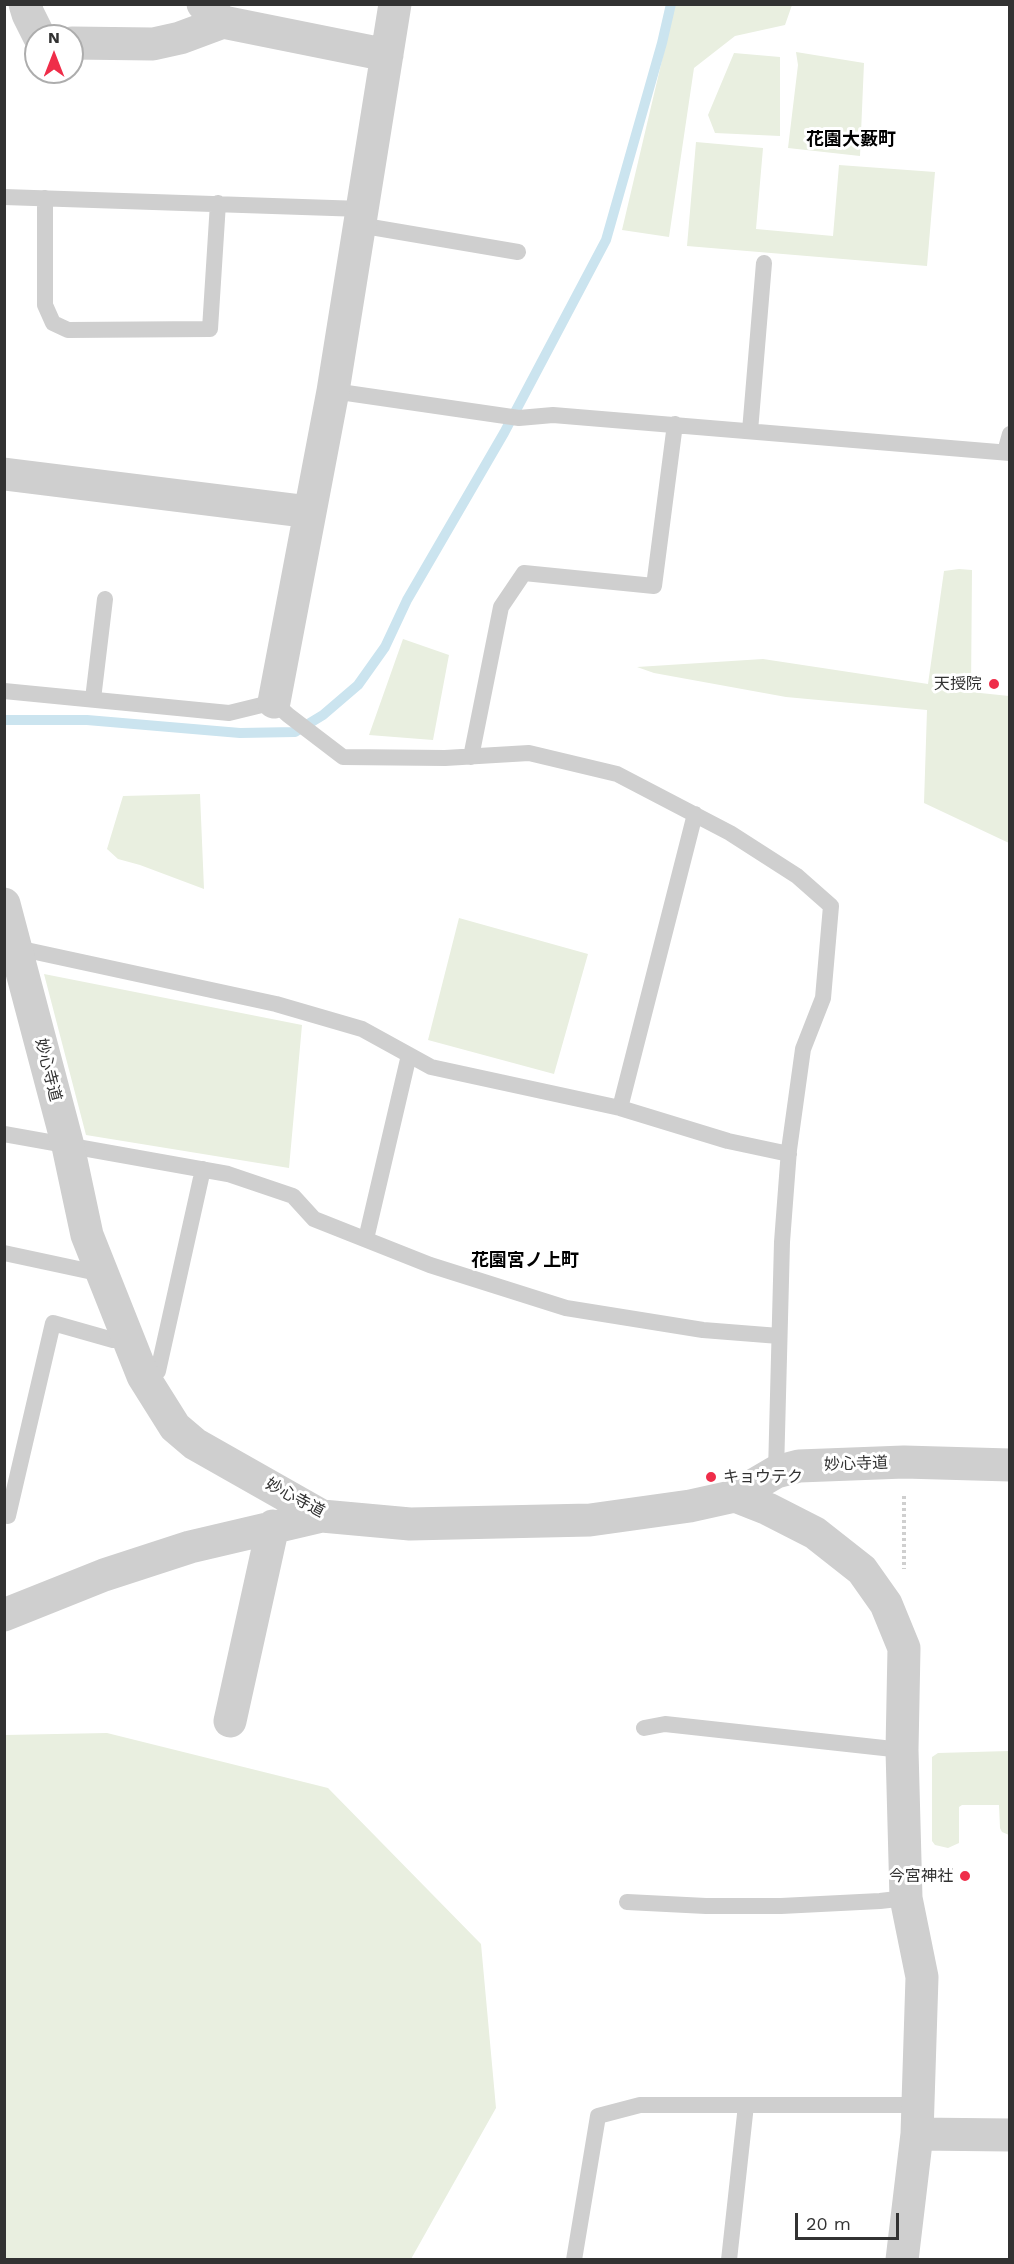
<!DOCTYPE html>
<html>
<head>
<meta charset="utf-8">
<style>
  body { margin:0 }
  #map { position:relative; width:1014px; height:2264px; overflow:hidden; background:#fff; font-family:"Work Sans",sans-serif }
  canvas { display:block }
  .frame { position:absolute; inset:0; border:6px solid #323232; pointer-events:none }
  .north { position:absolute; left:24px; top:24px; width:60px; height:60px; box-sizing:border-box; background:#fff; border:2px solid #adadad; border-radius:50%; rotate:0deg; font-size:16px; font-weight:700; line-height:24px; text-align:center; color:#323232 }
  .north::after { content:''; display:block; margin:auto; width:21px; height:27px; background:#ef2d49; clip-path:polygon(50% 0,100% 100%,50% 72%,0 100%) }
  .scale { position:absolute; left:795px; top:2213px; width:104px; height:27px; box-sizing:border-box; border:3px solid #323232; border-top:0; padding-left:8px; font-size:18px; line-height:21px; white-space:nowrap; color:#323232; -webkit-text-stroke:4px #fff; paint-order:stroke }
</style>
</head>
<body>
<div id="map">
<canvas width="1014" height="2264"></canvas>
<div class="frame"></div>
<div class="north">N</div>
<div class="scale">20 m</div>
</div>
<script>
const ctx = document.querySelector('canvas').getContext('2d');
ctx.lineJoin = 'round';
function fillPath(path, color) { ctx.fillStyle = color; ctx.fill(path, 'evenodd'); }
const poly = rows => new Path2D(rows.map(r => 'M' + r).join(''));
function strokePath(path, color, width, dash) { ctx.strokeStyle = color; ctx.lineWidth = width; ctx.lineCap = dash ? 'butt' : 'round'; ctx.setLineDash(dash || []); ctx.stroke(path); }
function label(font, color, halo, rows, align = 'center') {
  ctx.font = font + ' "Work Sans","Noto Sans JP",sans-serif'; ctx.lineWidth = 6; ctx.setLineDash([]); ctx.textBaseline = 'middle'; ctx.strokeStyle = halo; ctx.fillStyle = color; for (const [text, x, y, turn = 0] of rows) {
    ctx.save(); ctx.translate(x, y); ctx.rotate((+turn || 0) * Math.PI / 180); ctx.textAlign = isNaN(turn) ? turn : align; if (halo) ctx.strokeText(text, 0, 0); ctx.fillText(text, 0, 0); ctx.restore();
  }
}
fillPath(poly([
  [675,5,792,5,785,25,735,36,694,68,669,237,622,230],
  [796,52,864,63,860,156,788,148,798,65],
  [734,53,780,57,780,136,715,133,708,115],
  [696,142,763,148,756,229,833,236,839,165,935,172,927,266,687,246],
  [959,569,972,570,971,692,1009,696,1009,843,924,803,927,710,786,697,654,673,637,667,763,659,928,684,944,571],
  [403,639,449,655,433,740,369,735],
  [200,794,204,889,140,865,118,859,107,849,123,796],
  [459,918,588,954,554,1074,428,1040],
  [44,974,302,1025,289,1168,86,1135],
  [107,1733,328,1788,481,1944,496,2108,411,2259,5,2259,5,1735],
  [1009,1751,1009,1835,1002,1832,1000,1828,999,1805,962,1805,959,1807,959,1843,948,1848,935,1845,932,1841,932,1757,938,1753]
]), '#e9efe0');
strokePath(poly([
  [4,720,87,720,240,733,295,732,323,715,358,685,385,647,407,600,504,433,606,240,662,43,671,4]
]), '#cbe4ef', 10);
strokePath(poly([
  [904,1496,904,1569],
  [951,1868,951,1879]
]), '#cfcfcf', 4, [3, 3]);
strokePath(poly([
  [4,197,362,209],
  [45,198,45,305,53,323,68,330,210,329,218,203],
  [359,225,518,252],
  [333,391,519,418,553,415,1010,453],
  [750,431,764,263],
  [1005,452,1010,434],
  [4,691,229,713,274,702,288,715,343,757,445,758,529,753,617,774,730,833,797,876,831,906,823,998,803,1049,789,1150,782,1242,776,1472],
  [93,699,105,599],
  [471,757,501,607,524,573,654,586,675,424],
  [17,948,276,1004,362,1029,431,1067,620,1108,728,1141,789,1154],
  [620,1108,695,814],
  [4,1134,228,1174,293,1196,314,1219,430,1265,566,1308,703,1330,779,1336],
  [366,1239,409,1055],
  [4,1253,102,1274],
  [143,1376,158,1371,203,1169],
  [4,1515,8,1516,53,1323,113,1340,128,1338],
  [644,1728,665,1724,902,1750],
  [627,1902,706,1906,781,1906,880,1901,906,1898],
  [574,2260,598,2116,640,2105,918,2105],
  [729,2260,746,2105]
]), '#cfcfcf', 16);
strokePath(poly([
  [25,4,28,14,39,36],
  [203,4,223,22,387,55],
  [72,43,153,44,180,38,223,22],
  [4,474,310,512],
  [274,702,333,391,395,4],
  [4,904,68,1146,87,1235,143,1376,175,1427,195,1444,322,1516,410,1524,590,1520,690,1506,735,1496,776,1472,799,1466,904,1462,1010,1465],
  [735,1496,768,1509,815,1533,862,1570,886,1604,904,1648,902,1750,906,1898,922,1977,917,2134,902,2260],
  [4,1615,104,1575,190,1547,322,1516],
  [230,1721,273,1526],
  [917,2134,1010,2135]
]), '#cfcfcf', 33);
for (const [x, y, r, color] of [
  [994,684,6,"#ef2d49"],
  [711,1477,6,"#ef2d49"],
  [965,1876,6,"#ef2d49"]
]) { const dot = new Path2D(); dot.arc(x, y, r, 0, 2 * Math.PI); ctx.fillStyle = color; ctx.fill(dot); strokePath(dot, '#fff', 2); }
label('16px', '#323232', '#fff', [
  ["天授院",982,684],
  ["キョウテク",723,1477,"left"],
  ["今宮神社",953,1876]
], 'right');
label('16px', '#323232', '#fff', [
  ["妙心寺道",48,1070,76],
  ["妙心寺道",856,1464,-2],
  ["妙心寺道",295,1498,28]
]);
label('bold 18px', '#000', '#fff', [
  ["花園大藪町",851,140],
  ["花園宮ノ上町",525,1261]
]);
</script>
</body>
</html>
